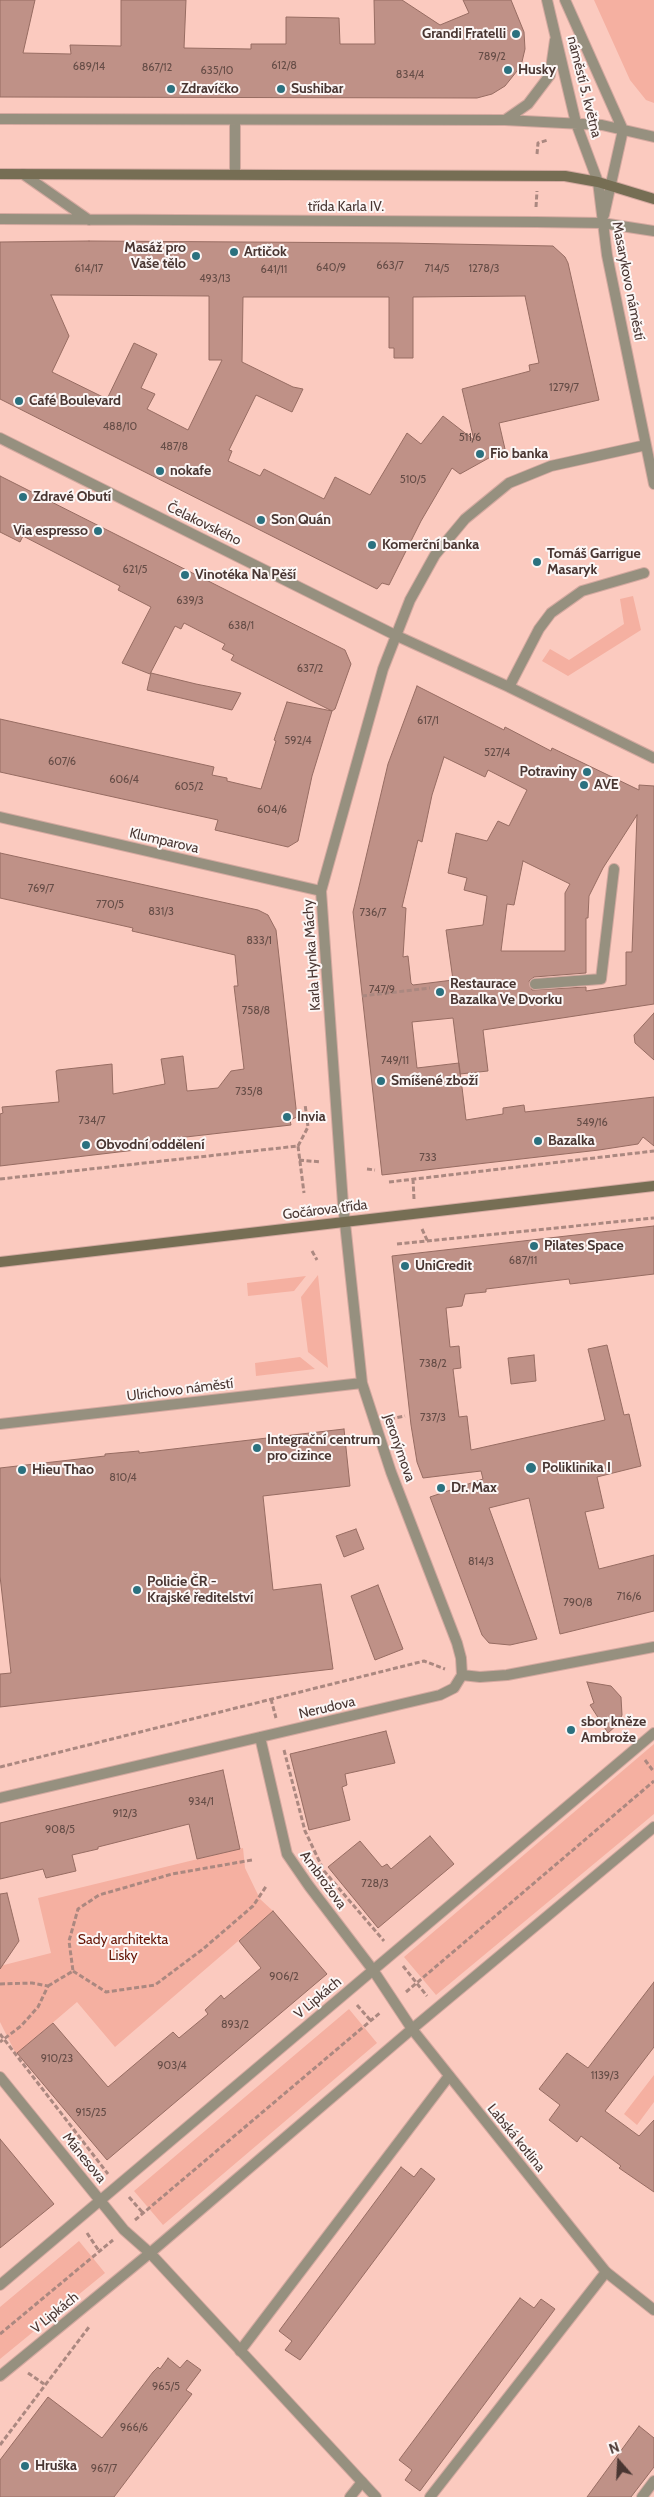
<!DOCTYPE html>
<html>
<head>
<meta charset="utf-8">
<style>
  body { margin:0 }
  #map { position:relative; width:654px; height:2497px; overflow:hidden; background:#fbcabf; font-family:Cabin,sans-serif }
  canvas { display:block }
  .north { position:absolute; left:594px; top:2437px; width:50px; height:50px; -webkit-text-stroke:4px #fcf6f5; paint-order:stroke; rotate:341deg; font-size:14px; font-weight:700; line-height:20px; text-align:center; color:#493632 }
  .north::after { content:''; display:block; margin:auto; width:18px; height:22px; background:#493632; clip-path:polygon(50% 0,100% 100%,50% 72%,0 100%) }
</style>
</head>
<body>
<div id="map">
<canvas width="654" height="2497"></canvas>
<div class="north">N</div>
</div>
<script>
const ctx = document.querySelector('canvas').getContext('2d');
ctx.lineJoin = 'round';
function fillPath(path, color) { ctx.fillStyle = color; ctx.fill(path, 'evenodd'); }
const poly = rows => new Path2D(rows.map(r => 'M' + r).join(''));
function strokePath(path, color, width, dash) { ctx.strokeStyle = color; ctx.lineWidth = width; ctx.lineCap = dash ? 'butt' : 'round'; ctx.setLineDash(dash || []); ctx.stroke(path); }
function label(font, color, halo, rows, align = 'center') {
  ctx.font = font + ' Cabin,sans-serif'; ctx.lineWidth = 4; ctx.setLineDash([]); ctx.textBaseline = 'middle'; ctx.strokeStyle = halo; ctx.fillStyle = color; for (const [text, x, y, turn = 0] of rows) {
    ctx.save(); ctx.translate(x, y); ctx.rotate((+turn || 0) * Math.PI / 180); ctx.textAlign = isNaN(turn) ? turn : align; if (halo) ctx.strokeText(text, 0, 0); ctx.fillText(text, 0, 0); ctx.restore();
  }
}
fillPath(poly([
  [594,0,654,0,654,103,646,100,630,80],
  [633,596,641,630,568,676,542,661,550,649,569,660,624,624,620,599],
  [318,1275,328,1368,308,1352,301,1297],
  [306,1276,294,1291,248,1296,247,1283],
  [300,1357,315,1369,256,1376,255,1363],
  [654,1744,654,1814,436,1995,404,1957],
  [243,1848,245,1868,260,1899,273,1911,115,2047,77,2002,16,2054,0,2022,0,1966,51,1953,38,1898],
  [349,2009,377,2043,163,2225,134,2191],
  [654,2075,654,2102,637,2125,624,2114],
  [79,2241,105,2273,0,2359,0,2307]
]), '#f5b0a1');
const building = poly([
  [0,0,35,0,23,53,71,54,70,45,121,46,121,0,186,0,184,48,251,49,251,44,286,44,286,17,339,18,340,44,375,44,374,0,402,0,440,25,469,13,463,0,511,0,524,32,525,49,521,66,505,86,492,94,477,98,0,97,0,0],
  [89,241,399,243,553,246,565,257,568,263,599,400,499,423,505,449,460,474,452,468,421,521,389,585,382,583,377,589,0,399,0,242,89,241],
  [51,295,209,296,209,360,222,360,188,430,147,409,155,394,141,388,157,354,134,343,107,399,52,372,69,336,51,295],
  [525,296,539,363,529,365,530,371,462,389,474,440,443,416,421,444,407,433,370,495,335,477,324,499,264,469,260,476,228,461,232,451,229,450,256,395,292,412,303,389,293,387,242,362,243,297,389,297,389,348,394,348,394,358,413,358,413,297,525,296],
  [0,476,345,650,351,664,335,709,332,711,231,660,234,655,222,649,225,644,184,623,181,629,175,626,150,674,122,663,151,607,118,590,120,586,23,536,20,542,0,532,0,476],
  [151,673,196,684,241,693,232,710,147,690,151,673],
  [417,686,504,730,505,727,551,751,552,748,639,790,639,785,654,786,654,1004,483,1030,488,1071,460,1074,453,1018,412,1022,417,1068,459,1063,466,1120,503,1114,503,1108,524,1105,525,1112,654,1097,654,1146,643,1137,638,1144,599,1150,382,1175,353,912,388,764,417,686],
  [444,757,485,777,488,770,527,790,509,826,498,821,487,841,456,833,448,873,467,878,464,890,487,896,483,925,446,930,453,980,413,985,411,983,408,956,403,957,406,908,402,907,418,840,422,842,432,795,444,757],
  [637,815,632,952,626,952,626,985,586,991,586,987,532,990,529,981,534,977,586,973,586,918,588,918,589,896,603,868,637,815],
  [523,861,570,884,565,893,565,951,501,951,507,904,514,905,523,861],
  [287,702,332,711,312,776,298,841,288,847,215,830,218,820,0,772,0,719,214,767,212,775,227,778,227,781,261,789,276,741,274,740,287,702],
  [0,853,258,910,268,915,276,930,297,1117,290,1120,291,1125,177,1138,178,1145,0,1166,0,1114,3,1113,2,1107,59,1102,56,1071,58,1070,112,1064,113,1094,165,1084,161,1059,183,1056,187,1091,218,1088,231,1071,244,1069,234,986,238,986,235,955,132,931,133,928,0,898,0,853],
  [654,1013,654,1060,635,1043,634,1035,654,1013],
  [654,1226,654,1274,570,1284,569,1279,486,1289,486,1292,465,1294,462,1306,446,1308,450,1347,459,1346,461,1368,453,1369,459,1417,467,1416,471,1450,605,1420,588,1349,607,1345,624,1415,629,1414,641,1466,597,1477,604,1508,585,1512,599,1569,654,1555,654,1611,560,1634,529,1498,489,1508,537,1639,510,1645,489,1643,482,1635,430,1497,483,1479,481,1471,423,1478,417,1462,411,1425,392,1256,654,1226],
  [534,1355,536,1381,511,1384,508,1358,534,1355],
  [344,1429,350,1486,263,1496,273,1590,321,1584,333,1669,0,1707,0,1674,11,1673,0,1576,0,1468,105,1456,105,1454,139,1451,139,1453,344,1429],
  [356,1529,364,1549,344,1557,336,1536,356,1529],
  [378,1585,403,1649,375,1660,351,1596,378,1585],
  [587,1682,611,1686,621,1697,622,1715,618,1724,608,1733,590,1705,594,1703,587,1682],
  [386,1731,395,1763,345,1774,347,1785,342,1787,350,1820,309,1830,290,1754,386,1731],
  [223,1770,240,1849,197,1859,189,1824,98,1847,98,1849,72,1855,76,1871,46,1878,43,1869,0,1879,0,1823,223,1770],
  [430,1836,454,1864,378,1928,328,1867,360,1841,382,1867,387,1864,391,1869,430,1836],
  [7,1893,19,1941,0,1969,0,1894,7,1893],
  [273,1911,327,1974,107,2160,17,2053,53,2023,108,2087,173,2032,179,2038,208,2014,205,2010,221,1995,224,1999,261,1968,239,1941,273,1911],
  [654,1982,654,2047,605,2111,639,2136,654,2120,654,2192,619,2168,621,2166,581,2136,577,2142,549,2120,560,2105,539,2089,567,2053,588,2068,654,1982],
  [0,2139,54,2204,0,2248,0,2139],
  [401,2167,414,2177,421,2168,435,2179,300,2360,285,2350,292,2341,279,2331,401,2167],
  [520,2298,534,2308,541,2299,555,2309,420,2491,405,2480,412,2470,399,2460,520,2298],
  [168,2358,180,2368,187,2360,201,2370,186,2390,192,2394,114,2497,0,2497,0,2460,48,2397,102,2438,153,2372,158,2367,160,2369,168,2358],
  [639,2426,654,2438,654,2467,631,2497,587,2497,639,2426]
]);
fillPath(building, '#bf9187');
strokePath(building, '#976c62', 1);
const lane = poly([
  [535,984,601,979,614,869],
  [240,2351,449,2076],
  [350,2497,362,2482],
  [430,2497,606,2272],
  [642,2497,654,2481]
]);
const street = poly([
  [547,0,576,123,598,182,607,255,654,484],
  [565,0,623,130,604,215],
  [0,119,505,120,602,125,654,137],
  [235,120,235,174],
  [505,120,528,104,550,75,555,40],
  [23,174,89,220],
  [0,219,536,222,602,223,654,231],
  [0,438,395,635,509,687,654,758],
  [509,687,539,629,551,613,582,591,644,573],
  [0,817,321,891],
  [0,1424,362,1383],
  [462,1675,461,1658,457,1643,391,1472,362,1383,343,1204,321,891,383,669,410,600,435,555,465,519,509,483,551,466,646,445],
  [462,1675,480,1677,507,1675,654,1647],
  [260,1737,287,1854,309,1886,373,1970,412,2029,606,2272,654,2310],
  [0,1798,440,1695,454,1688,462,1675],
  [0,2077,124,2230,150,2253,376,2497],
  [0,2285,654,1733],
  [0,2376,150,2253,412,2029,654,1827]
]);
const secondary = poly([
  [0,174,565,176,598,182,654,199],
  [0,1262,654,1186]
]);
strokePath(lane, '#d4a9a0', 12);
strokePath(street, '#d4a9a0', 12);
strokePath(secondary, '#d4a9a0', 12);
strokePath(poly([
  [537,154,538,143,548,140],
  [536,207,537,191],
  [362,996,430,988],
  [298,1146,308,1127,305,1104],
  [299,1160,321,1162],
  [367,1169,375,1170],
  [0,1179,298,1146,304,1193],
  [413,1179,414,1199],
  [389,1182,654,1151],
  [422,1229,428,1242],
  [397,1244,654,1218],
  [312,1251,317,1260],
  [390,1419,405,1416],
  [271,1699,276,1718],
  [284,1750,305,1831,324,1871,384,1941],
  [645,1760,654,1772],
  [0,1767,424,1661,445,1669],
  [403,1966,427,1996],
  [73,1971,106,1992,155,1985,203,1949,253,1906,267,1885],
  [0,1984,32,1983,48,1986,38,2007,21,2026,0,2042],
  [48,1986,73,1971,69,1941,78,1909,99,1895,172,1874,252,1860],
  [406,1992,654,1781],
  [357,2005,371,2021],
  [0,2034,108,2174],
  [129,2197,143,2213],
  [135,2220,381,2012],
  [87,2233,99,2251],
  [0,2334,113,2240],
  [28,2373,44,2384],
  [0,2445,89,2327]
]), '#ab8880', 3, [5, 2.5]);
strokePath(lane, '#96907f', 10);
strokePath(street, '#96907f', 10);
strokePath(secondary, '#766e54', 10);
for (const [x, y, r, color] of [
  [516,34,5,"#2b717f"],
  [508,70,5,"#2b717f"],
  [171,89,5,"#2b717f"],
  [281,89,5,"#2b717f"],
  [234,252,5,"#2b717f"],
  [196,256,5,"#2b717f"],
  [19,401,5,"#2b717f"],
  [480,454,5,"#2b717f"],
  [160,471,5,"#2b717f"],
  [23,497,5,"#2b717f"],
  [261,520,5,"#2b717f"],
  [98,531,5,"#2b717f"],
  [372,545,5,"#2b717f"],
  [537,562,5,"#2b717f"],
  [185,575,5,"#2b717f"],
  [587,772,5,"#2b717f"],
  [584,785,5,"#2b717f"],
  [440,992,5,"#2b717f"],
  [381,1081,5,"#2b717f"],
  [287,1117,5,"#2b717f"],
  [538,1141,5,"#2b717f"],
  [86,1145,5,"#2b717f"],
  [534,1246,5,"#2b717f"],
  [405,1266,5,"#2b717f"],
  [257,1448,5,"#2b717f"],
  [531,1468,6,"#2b717f"],
  [22,1470,5,"#2b717f"],
  [441,1488,5,"#2b717f"],
  [137,1590,5,"#2b717f"],
  [571,1730,5,"#2b717f"],
  [25,2466,5,"#2b717f"]
]) { const dot = new Path2D(); dot.arc(x, y, r, 0, 2 * Math.PI); ctx.fillStyle = color; ctx.fill(dot); strokePath(dot, '#fcf6f5', 2); }
label('11px', '#664d47', null, [
  ["789/2",492,57],
  ["612/8",284,66],
  ["689/14",89,67],
  ["867/12",157,68],
  ["635/10",217,71],
  ["834/4",410,75],
  ["663/7",390,266],
  ["640/9",331,268],
  ["614/17",89,269],
  ["714/5",437,269],
  ["1278/3",484,269],
  ["641/11",274,270],
  ["493/13",215,279],
  ["1279/7",564,388],
  ["488/10",120,427],
  ["511/6",470,438],
  ["487/8",174,447],
  ["510/5",413,480],
  ["621/5",135,570],
  ["639/3",190,601],
  ["638/1",241,626],
  ["637/2",310,669],
  ["617/1",428,721],
  ["592/4",298,741],
  ["527/4",497,753],
  ["607/6",62,762],
  ["606/4",124,780],
  ["605/2",189,787],
  ["604/6",272,810],
  ["769/7",41,889],
  ["770/5",110,905],
  ["831/3",161,912],
  ["736/7",373,913],
  ["833/1",259,941],
  ["747/9",382,990],
  ["758/8",256,1011],
  ["749/11",395,1061],
  ["735/8",249,1092],
  ["734/7",92,1121],
  ["549/16",592,1123],
  ["733",428,1158],
  ["687/11",523,1261],
  ["738/2",433,1364],
  ["737/3",433,1418],
  ["810/4",123,1478],
  ["814/3",481,1562],
  ["716/6",629,1597],
  ["790/8",578,1603],
  ["934/1",201,1802],
  ["912/3",125,1814],
  ["908/5",60,1830],
  ["728/3",375,1884],
  ["906/2",284,1977],
  ["893/2",235,2025],
  ["910/23",57,2059],
  ["903/4",172,2066],
  ["1139/3",605,2076],
  ["915/25",91,2113],
  ["965/5",166,2387],
  ["966/6",134,2428],
  ["967/7",104,2469]
]);
label('bold 14px', '#493632', '#fcf6f5', [
  ["Grandi Fratelli",506,34,"right"],
  ["Husky",518,70],
  ["Zdravíčko",181,89],
  ["Sushibar",291,89],
  ["Masáž pro",186,248,"right"],
  ["Vaše tělo",186,264,"right"],
  ["Artičok",244,252],
  ["Café Boulevard",29,401],
  ["Fio banka",490,454],
  ["nokafe",170,471],
  ["Zdravé Obutí",33,497],
  ["Son Quán",271,520],
  ["Via espresso",88,531,"right"],
  ["Komerční banka",382,545],
  ["Tomáš Garrigue",547,554],
  ["Masaryk",547,570],
  ["Vinotéka Na Pěší",195,575],
  ["Potraviny",577,772,"right"],
  ["AVE",594,785],
  ["Restaurace",450,984],
  ["Bazalka Ve Dvorku",450,1000],
  ["Smíšené zboží",391,1081],
  ["Invia",297,1117],
  ["Bazalka",548,1141],
  ["Obvodní oddělení",96,1145],
  ["Pilates Space",544,1246],
  ["UniCredit",415,1266],
  ["Integrační centrum",267,1440],
  ["pro cizince",267,1456],
  ["Poliklinika I",542,1468],
  ["Hieu Thao",32,1470],
  ["Dr. Max",451,1488],
  ["Policie ČR -",147,1582],
  ["Krajské ředitelství",147,1598],
  ["sbor kněze",581,1722],
  ["Ambrože",581,1738],
  ["Hruška",35,2466]
], 'left');
label('14px', '#493632', '#fcf6f5', [
  ["náměstí 5. května",584,87,76],
  ["třída Karla IV.",346,207],
  ["Masarykovo náměstí",628,281,79],
  ["Čelakovského",204,524,26],
  ["Klumparova",164,841,13],
  ["Karla Hynka Máchy",312,955,-94],
  ["Gočárova třída",325,1210,-7],
  ["Ulrichovo náměstí",180,1390,-7],
  ["Jeronýmova",399,1448,71],
  ["Nerudova",327,1708,-13],
  ["Ambrožova",323,1880,54],
  ["V Lipkách",318,1998,-40],
  ["Labská kotlina",516,2138,51],
  ["Mánesova",84,2158,51],
  ["V Lipkách",55,2313,-39]
]);
label('14px', '#651505', '#fcf6f5', [
  ["Sady architekta",123,1940],
  ["Lisky",123,1956]
]);
</script>
</body>
</html>
